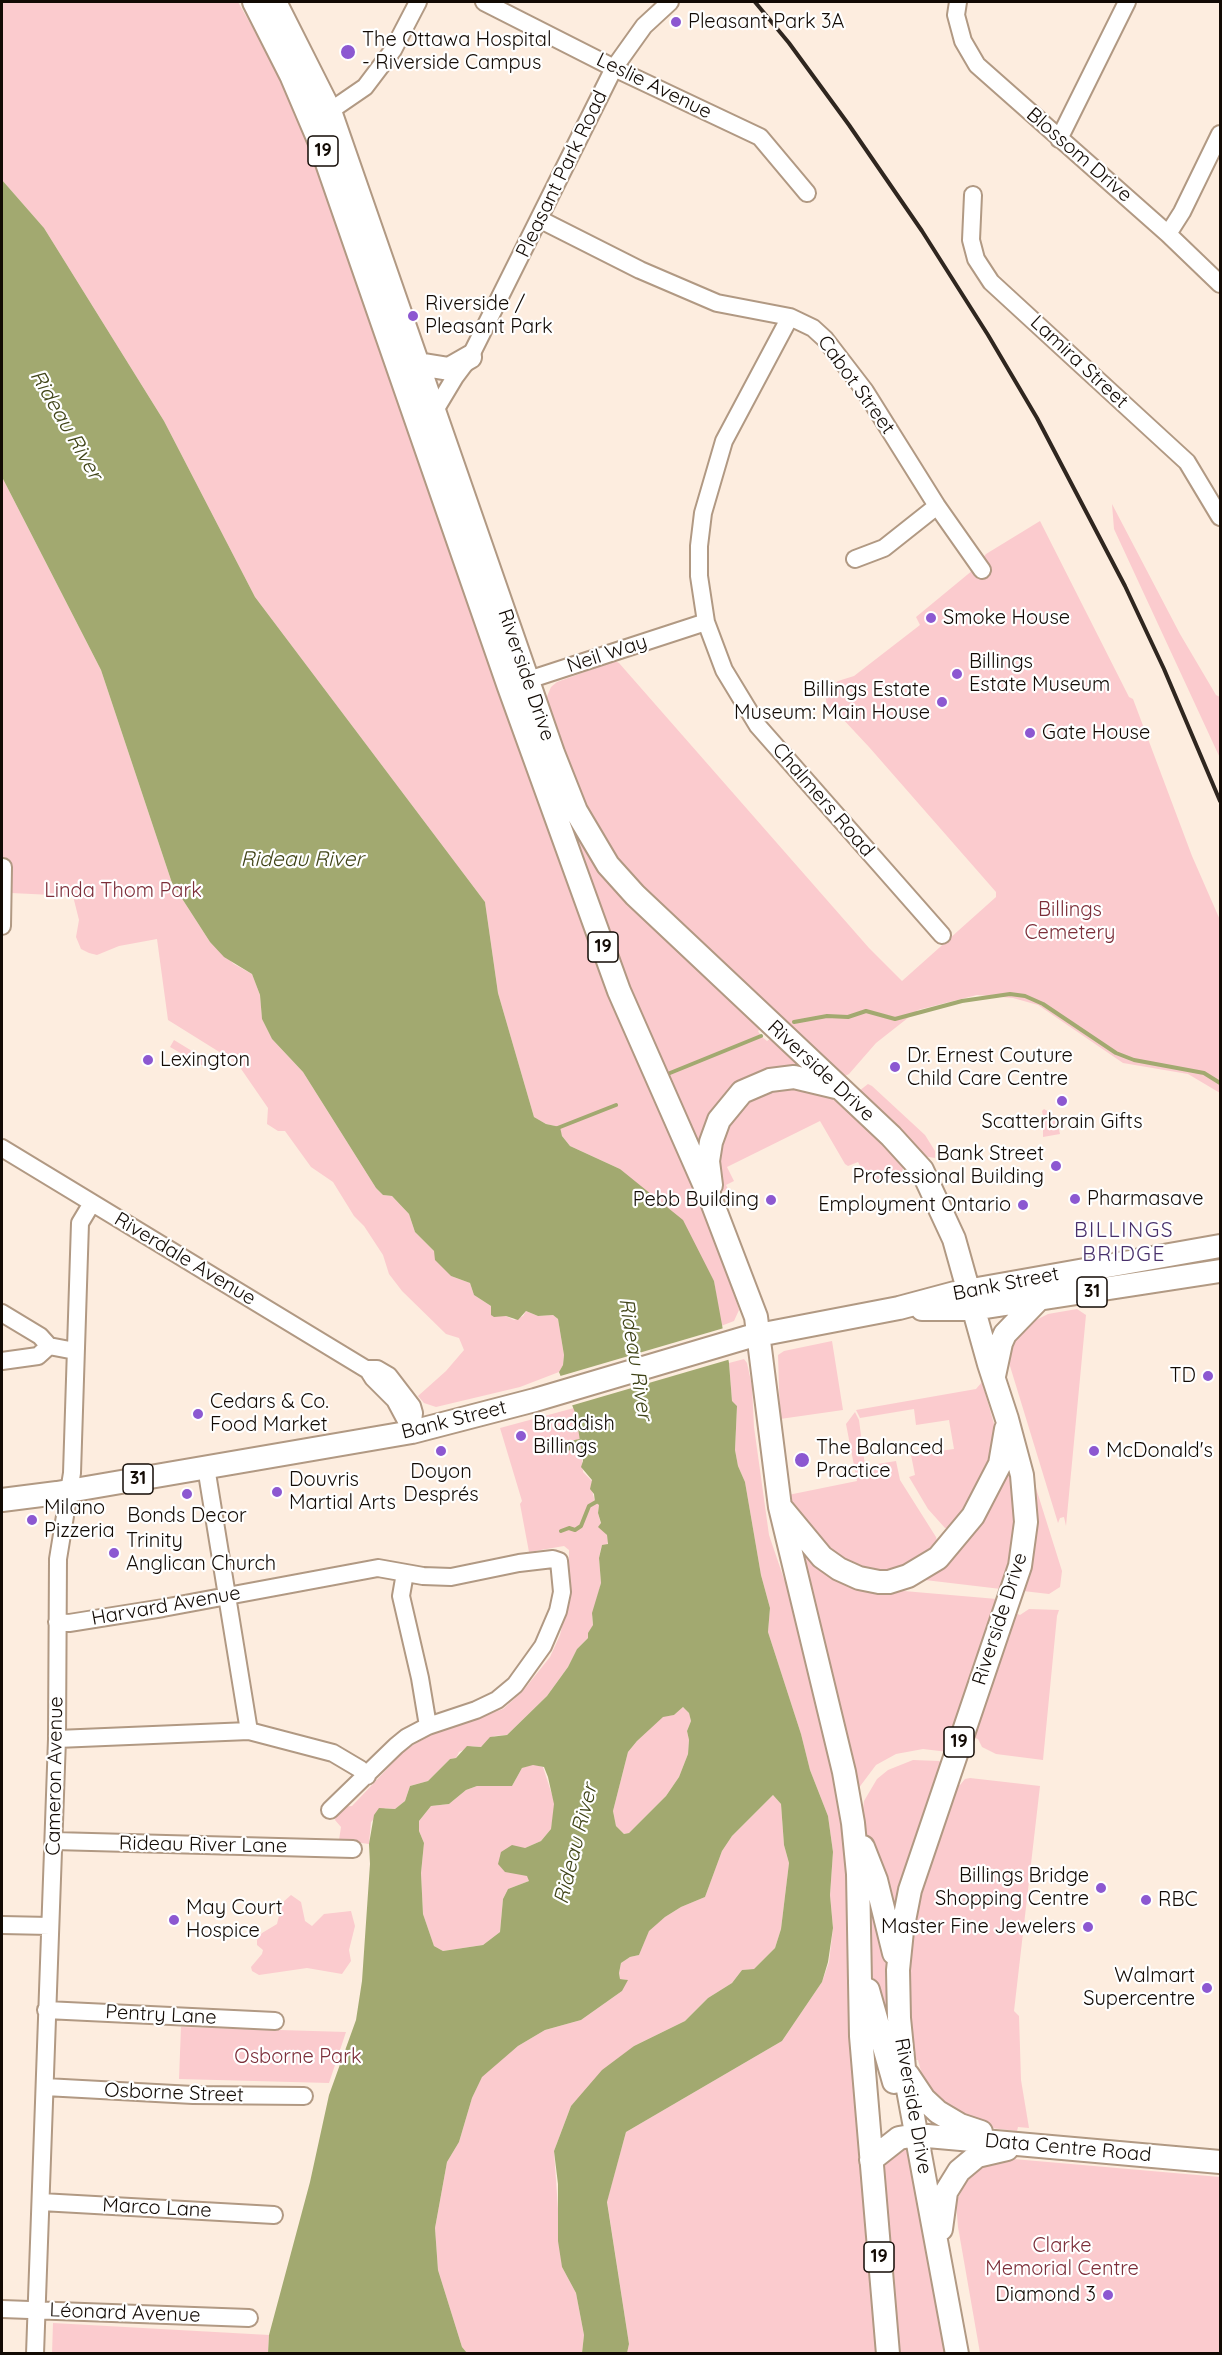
<!DOCTYPE html>
<html>
<head>
<meta charset="utf-8">
<style>
  body { margin:0 }
  #map { position:relative; width:1222px; height:2355px; overflow:hidden; background:#fdeddf; font-family:Quicksand,sans-serif }
  canvas { display:block }
  .frame { position:absolute; inset:0; border:3px solid #120a04; pointer-events:none }
</style>
</head>
<body>
<div id="map">
<canvas width="1222" height="2355"></canvas>
<div class="frame"></div>
</div>
<script>
const ctx = document.querySelector('canvas').getContext('2d');
ctx.lineJoin = 'round';
function fillPath(path, color) { ctx.fillStyle = color; ctx.fill(path, 'evenodd'); }
const poly = rows => new Path2D(rows.map(r => 'M' + r).join(''));
function strokePath(path, color, width, dash) { ctx.strokeStyle = color; ctx.lineWidth = width; ctx.lineCap = dash ? 'butt' : 'round'; ctx.setLineDash(dash || []); ctx.stroke(path); }
function label(font, color, halo, rows, align = 'center') {
  ctx.font = font + ' Quicksand,sans-serif'; ctx.lineWidth = 4.5; ctx.setLineDash([]); ctx.textBaseline = 'middle'; ctx.strokeStyle = halo; ctx.fillStyle = color; for (const [text, x, y, turn = 0] of rows) {
    ctx.save(); ctx.translate(x, y); ctx.rotate((+turn || 0) * Math.PI / 180); ctx.textAlign = isNaN(turn) ? turn : align; if (halo) ctx.strokeText(text, 0, 0); ctx.fillText(text, 0, 0); ctx.restore();
  }
}
fillPath(poly([
  [2,2,238,2,286,86,322,173,620,1010,706,1218,737,1303,739,1310,734,1321,721,1326,714,1281,620,1169,570,1146,562,1136,559,1127,546,1124,534,1117,498,993,485,902,255,597,164,421,44,228,2,180],
  [2,477,101,670,172,883,210,942,234,964,252,974,260,995,262,1019,272,1039,303,1072,376,1188,383,1195,392,1196,409,1214,415,1232,434,1251,451,1276,470,1283,474,1295,491,1306,491,1315,506,1316,514,1320,523,1316,526,1311,538,1316,553,1315,558,1319,564,1355,563,1365,559,1372,520,1387,436,1407,424,1403,418,1396,446,1371,464,1350,459,1338,446,1334,402,1291,389,1274,383,1255,364,1226,354,1216,333,1182,311,1167,285,1131,278,1131,267,1124,268,1108,237,1063,168,1020,157,939,119,946,97,955,89,953,81,949,76,937,79,920,73,896,11,893,11,861,2,859],
  [1112,504,1180,634,1216,695,1220,697,1220,758,1114,529],
  [1040,521,1129,697,1133,699,1192,856,1220,920,1220,1093,1188,1074,1123,1063,1038,1005,1013,998,977,995,918,1010,876,1043,849,1074,843,1077,643,894,588,819,545,701,551,687,557,682,615,661,619,663,869,948,902,981,996,897,996,892,869,747,841,717,827,707,825,692,838,681,854,676,920,625,916,617,973,570,986,554],
  [527,701,563,801,764,1027,758,1031,761,1036,767,1041,774,1036,804,1068,748,1083,703,1170,635,1009],
  [174,1040,215,1065,212,1071,170,1047],
  [868,1084,872,1086,925,1135,935,1151,935,1158,923,1156,859,1091],
  [773,1085,831,1093,905,1161,902,1172,874,1184,870,1176,866,1177,858,1162,848,1166,845,1164,820,1121,727,1167,734,1181,726,1185,728,1189,722,1192,716,1180,727,1116],
  [1044,1109,1056,1116,1060,1134,1043,1137,1043,1128,1045,1127,1042,1111],
  [1077,1309,1086,1315,1066,1526,1064,1517,1060,1518,1058,1523,1006,1353,1010,1342,1022,1330,1034,1321,1048,1314],
  [832,1341,843,1410,780,1419,778,1355,784,1351],
  [744,1359,747,1363,752,1386,754,1427,769,1535,784,1579,788,1579,840,1788,888,2353,627,2353,629,2344,607,2201,626,2132,782,2041,822,1982,829,1962,833,1928,830,1895,833,1852,828,1816,810,1770,801,1734,768,1632,770,1608,761,1575,745,1482,738,1466,735,1450,737,1406,732,1402,729,1363],
  [982,1382,997,1434,991,1476,950,1528,945,1528,928,1509,909,1477,915,1475,911,1455,954,1449,949,1420,916,1425,914,1409,860,1418,856,1410,976,1389],
  [574,1408,581,1444,583,1472,592,1481,591,1486,595,1502,599,1505,598,1513,602,1528,607,1535,608,1541,607,1546,602,1545,601,1548,599,1558,601,1583,592,1617,593,1625,588,1638,577,1649,568,1667,547,1696,507,1735,494,1736,481,1747,472,1746,459,1752,456,1758,450,1759,428,1781,410,1786,405,1801,395,1809,385,1808,371,1822,369,1844,339,1840,341,1827,335,1820,336,1811,340,1807,352,1806,405,1750,432,1734,503,1709,522,1692,550,1657,560,1635,569,1599,569,1550,564,1546,529,1552,520,1504,522,1501,500,1428],
  [855,1412,859,1420,865,1466,896,1461,900,1480,936,1537,938,1545,893,1573,848,1566,795,1515,788,1495,857,1481,846,1424],
  [1011,1457,1016,1546,1001,1589,925,1580,925,1575],
  [1030,1469,1062,1571,1060,1587,1049,1594,1023,1591],
  [798,1541,892,1590,997,1599,948,1752,923,1749,896,1754,876,1765,858,1789],
  [1029,1609,1059,1610,1057,1616,1043,1760,996,1754,982,1747,978,1739,975,1738,972,1740,1015,1613,1020,1615],
  [683,1707,689,1713,691,1721,687,1731,689,1740,688,1754,679,1777,666,1796,629,1833,624,1834,616,1826,613,1811,628,1752,637,1741,663,1716,674,1715],
  [913,1760,939,1761,943,1764,909,1871,895,2049,873,1982,869,1956,862,1816,864,1801,877,1779,888,1770],
  [533,1764,543,1767,555,1804,551,1829,541,1841,525,1848,529,1881,508,1889,503,1899,500,1932,483,1945,443,1951,434,1946,423,1914,421,1873,424,1843,419,1831,419,1821,431,1806,449,1804,466,1790,477,1786,512,1786,522,1768],
  [970,1778,1040,1786,1014,2011,1019,2016,1021,2080,1029,2128,1018,2127,1017,2131,982,2127,969,2124,933,2094,923,2079,918,2060,912,2060,906,1997,915,1904,955,1783,960,1785,965,1779],
  [773,1795,781,1804,784,1845,789,1863,781,1929,775,1948,754,1969,742,1970,732,1983,708,1998,685,2021,634,2046,571,2106,554,2151,562,2267,576,2293,584,2335,582,2353,467,2353,462,2347,438,2270,435,2228,447,2162,459,2142,472,2098,482,2076,518,2046,545,2030,581,2020,622,1991,627,1980,620,1979,619,1973,621,1963,630,1957,639,1955,649,1930,665,1917,681,1907,705,1897,722,1851,732,1836],
  [291,1895,301,1902,305,1921,312,1926,324,1914,351,1911,355,1926,349,1950,351,1961,342,1974,307,1968,259,1975,252,1971,251,1967,262,1954,263,1950,257,1945,257,1940,262,1933,277,1924,282,1903],
  [181,2027,346,2032,329,2083,179,2079],
  [908,2145,949,2353,899,2353,883,2164],
  [1002,2158,1220,2177,1220,2353,980,2353,958,2227,956,2202,964,2186,974,2172,987,2163],
  [53,2323,269,2335,268,2353,52,2354]
]), '#fbcbce');
fillPath(poly([
  [2,180,44,228,164,421,255,597,485,902,498,993,534,1117,546,1124,560,1127,562,1136,570,1146,620,1169,683,1220,714,1281,729,1363,732,1401,737,1406,735,1450,738,1466,745,1482,761,1575,770,1608,768,1632,801,1734,810,1770,828,1816,833,1852,830,1895,833,1928,828,1962,822,1982,782,2041,626,2132,607,2202,629,2344,627,2353,582,2353,584,2335,576,2293,562,2267,558,2241,558,2184,554,2151,571,2106,602,2070,634,2046,685,2021,708,1998,732,1983,742,1970,754,1969,775,1948,781,1929,789,1863,784,1845,781,1804,773,1795,732,1836,722,1851,705,1897,681,1907,665,1917,649,1931,639,1955,630,1957,621,1963,619,1973,620,1979,628,1980,622,1991,581,2020,545,2030,518,2046,482,2077,472,2098,459,2142,447,2162,435,2228,438,2270,462,2347,467,2353,268,2353,269,2335,310,2182,329,2095,356,2020,362,1981,370,1864,369,1844,374,1815,379,1808,395,1809,405,1801,410,1786,428,1781,450,1759,456,1758,467,1746,481,1747,490,1737,507,1735,547,1696,568,1667,577,1649,588,1638,588,1633,593,1625,592,1613,601,1583,599,1558,602,1545,608,1544,607,1535,598,1527,601,1523,598,1513,599,1505,595,1502,594,1494,590,1489,592,1480,581,1467,583,1461,576,1415,559,1372,563,1365,564,1355,558,1319,553,1315,538,1316,526,1311,518,1320,506,1316,494,1317,491,1315,491,1306,474,1295,470,1283,451,1276,435,1260,434,1251,415,1232,409,1214,392,1196,383,1195,376,1188,303,1072,272,1039,262,1019,260,995,252,974,224,957,210,942,172,883,101,670,2,477],
  [683,1707,689,1713,691,1721,687,1731,689,1740,688,1754,679,1777,666,1796,629,1833,624,1834,616,1826,613,1811,628,1752,637,1741,663,1717,674,1715],
  [533,1765,544,1767,548,1777,554,1804,551,1829,541,1841,525,1848,512,1845,501,1852,498,1864,505,1872,527,1876,529,1881,508,1889,503,1899,500,1932,483,1945,443,1951,434,1946,423,1914,421,1873,424,1843,419,1831,419,1821,431,1806,449,1804,466,1790,477,1786,512,1786,522,1768]
]), '#a2a970');
fillPath(poly([
  [724,1328,731,1359,570,1406,557,1377]
]), '#fdeddf');
strokePath(poly([
  [794,1022,827,1016,848,1017,866,1011,895,1019,962,1001,1010,994,1025,996,1043,1004,1116,1053,1134,1060,1204,1073,1220,1083],
  [670,1073,761,1036],
  [555,1129,616,1105],
  [552,1449,568,1449,575,1442,580,1441],
  [561,1531,569,1528,575,1530,581,1526,589,1506,596,1502]
]), '#a2a970', 4);
const minor = poly([
  [484,2,614,68,760,137,807,193],
  [958,2,956,15,963,41,977,65,1168,234,1220,284],
  [330,111,365,87,393,50,418,2],
  [1059,139,1127,2],
  [973,195,971,240,976,259,991,282,1187,462,1220,517],
  [539,219,640,270,717,303,790,317,813,328,825,339,865,391,937,506,982,570],
  [1168,234,1182,212,1220,134],
  [790,317,724,441,703,513,699,546,699,576,706,622,724,670,758,726,942,935],
  [434,412,455,377,470,357,614,68,644,26,670,2],
  [855,559,884,548,937,506],
  [519,683,706,622],
  [2,926,3,867],
  [2,1148,366,1369,377,1369,389,1376,412,1406,414,1413,412,1432],
  [2,1313,40,1336,49,1346,75,1351],
  [2,1361,38,1356,49,1346],
  [368,1370,373,1378,395,1400,412,1432],
  [206,1467,249,1731],
  [405,1573,401,1596,420,1678,428,1726],
  [57,1622,69,1623,163,1608,378,1568,423,1576,451,1577,519,1563,553,1559,559,1561,562,1592,558,1611,543,1646,515,1685,497,1700,476,1710,428,1726,407,1737,396,1746,330,1810],
  [57,1739,249,1731,333,1753,360,1769,367,1776],
  [54,1841,353,1849],
  [2,1925,50,1926],
  [46,2010,275,2021],
  [45,2087,193,2095,304,2096],
  [41,2202,274,2215],
  [2,2309,249,2318],
  [35,2354,57,1739,58,1559,72,1473,80,1223,92,1203]
]);
const major = poly([
  [254,2,291,75,320,143,509,687,619,991,712,1202,756,1317,780,1507,844,1772,853,1823,858,1874,861,2036,888,2354],
  [275,2,330,111,553,753,576,811,608,865,635,895,891,1136,922,1170,954,1239,989,1364,1007,1419,1022,1475,1026,1522,1020,1566,910,1890,902,1931,898,1970,899,2018,904,2068,957,2354],
  [418,364,449,369,470,357],
  [711,1185,708,1161,711,1142,719,1120,742,1092,770,1080,794,1077,836,1087],
  [922,1309,973,1309,1220,1271],
  [994,1376,1001,1343,1005,1334,1038,1300],
  [2,1500,57,1493,412,1432,535,1400,748,1337,899,1308,955,1293,1220,1246],
  [783,1510,822,1557,839,1569,859,1578,879,1582,889,1582,908,1576,938,1558,973,1516,1000,1464,1006,1429],
  [863,1847,876,1880,894,1953],
  [868,1990,894,2082],
  [908,2075,924,2099,938,2112,960,2125,981,2132],
  [871,2160,899,2138,916,2135,1220,2162],
  [941,2229,946,2192,959,2171,977,2156,1007,2149]
]);
strokePath(minor, '#b19983', 20);
strokePath(major, '#b19983', 26);
strokePath(minor, '#fff', 16);
strokePath(major, '#fff', 22);
strokePath(poly([
  [755,2,789,43,849,125,922,231,988,335,1037,418,1125,586,1164,669,1220,801]
]), '#2f261f', 4);
for (const [x, y, r, color] of [
  [676,22,6,"#8c58d1"],
  [348,52,8,"#8c58d1"],
  [413,316,6,"#8c58d1"],
  [931,618,6,"#8c58d1"],
  [957,674,6,"#8c58d1"],
  [942,702,6,"#8c58d1"],
  [1030,733,6,"#8c58d1"],
  [148,1060,6,"#8c58d1"],
  [895,1067,6,"#8c58d1"],
  [1062,1101,6,"#8c58d1"],
  [1056,1166,6,"#8c58d1"],
  [1075,1199,6,"#8c58d1"],
  [771,1200,6,"#8c58d1"],
  [1023,1205,6,"#8c58d1"],
  [1208,1376,6,"#8c58d1"],
  [198,1414,6,"#8c58d1"],
  [521,1436,6,"#8c58d1"],
  [441,1451,6,"#8c58d1"],
  [1094,1451,6,"#8c58d1"],
  [802,1460,8,"#8c58d1"],
  [277,1492,6,"#8c58d1"],
  [187,1494,6,"#8c58d1"],
  [32,1520,6,"#8c58d1"],
  [114,1553,6,"#8c58d1"],
  [1101,1888,6,"#8c58d1"],
  [1146,1900,6,"#8c58d1"],
  [174,1920,6,"#8c58d1"],
  [1088,1927,6,"#8c58d1"],
  [1207,1988,6,"#8c58d1"],
  [1108,2295,6,"#8c58d1"]
]) { const dot = new Path2D(); dot.arc(x, y, r, 0, 2 * Math.PI); ctx.fillStyle = color; ctx.fill(dot); strokePath(dot, '#fff', 2); }
for (const [x, y, w] of [
  [323,151,30],
  [603,947,30],
  [1092,1292,30],
  [138,1479,30],
  [959,1742,30],
  [879,2257,30]
]) { const box = new Path2D(); box.roundRect(x - w / 2, y - 15, w, 30, 4.5); ctx.fillStyle = '#fff'; ctx.fill(box); strokePath(box, '#120a04', 1.5); }
label('bold 18px', '#120a04', null, [
  ["19",323,151],
  ["19",603,947],
  ["31",1092,1292],
  ["31",138,1479],
  ["19",959,1742],
  ["19",879,2257]
]);
label('20px', '#120a04', '#fff', [
  ["Pleasant Park 3A",688,22],
  ["The Ottawa Hospital",362,40],
  ["- Riverside Campus",362,63],
  ["Riverside /",425,304],
  ["Pleasant Park",425,327],
  ["Smoke House",943,618],
  ["Billings",969,662],
  ["Estate Museum",969,685],
  ["Billings Estate",930,690,"right"],
  ["Museum: Main House",930,713,"right"],
  ["Gate House",1042,733],
  ["Dr. Ernest Couture",907,1056],
  ["Child Care Centre",907,1079],
  ["Lexington",160,1060],
  ["Scatterbrain Gifts",1062,1122,"center"],
  ["Bank Street",1044,1154,"right"],
  ["Professional Building",1044,1177,"right"],
  ["Pharmasave",1087,1199],
  ["Pebb Building",759,1200,"right"],
  ["Employment Ontario",1011,1205,"right"],
  ["TD",1196,1376,"right"],
  ["Cedars & Co.",210,1402],
  ["Food Market",210,1425],
  ["Braddish",533,1424],
  ["Billings",533,1447],
  ["The Balanced",816,1448],
  ["Practice",816,1471],
  ["McDonald's",1106,1451],
  ["Doyon",441,1472,"center"],
  ["Després",441,1495,"center"],
  ["Douvris",289,1480],
  ["Martial Arts",289,1503],
  ["Milano",44,1508],
  ["Pizzeria",44,1531],
  ["Bonds Decor",187,1516,"center"],
  ["Trinity",126,1541],
  ["Anglican Church",126,1564],
  ["Billings Bridge",1089,1876,"right"],
  ["Shopping Centre",1089,1899,"right"],
  ["RBC",1158,1900],
  ["May Court",186,1908],
  ["Hospice",186,1931],
  ["Master Fine Jewelers",1076,1927,"right"],
  ["Walmart",1195,1976,"right"],
  ["Supercentre",1195,1999,"right"],
  ["Diamond 3",1096,2295,"right"]
], 'left');
label('20px', '#120a04', '#fff', [
  ["Leslie Avenue",654,86,26],
  ["Blossom Drive",1079,155,41],
  ["Pleasant Park Road",562,174,-64],
  ["Lamira Street",1079,362,43],
  ["Cabot Street",856,385,54],
  ["Neil Way",607,654,-18],
  ["Riverside Drive",526,675,71],
  ["Chalmers Road",823,800,49],
  ["Riverside Drive",821,1071,43],
  ["Riverdale Avenue",185,1259,31],
  ["Bank Street",1006,1284,-11],
  ["Bank Street",454,1420,-14],
  ["Harvard Avenue",166,1606,-10],
  ["Riverside Drive",1000,1619,-72],
  ["Cameron Avenue",55,1776,-89],
  ["Rideau River Lane",203,1845,1],
  ["Pentry Lane",161,2015,3],
  ["Osborne Street",174,2093,2],
  ["Riverside Drive",913,2106,80],
  ["Data Centre Road",1068,2148,5],
  ["Marco Lane",157,2208,3],
  ["Léonard Avenue",125,2313,2]
]);
label('20px', '#7c2e39', '#fff', [
  ["Linda Thom Park",123,891],
  ["Billings",1070,910],
  ["Cemetery",1070,933],
  ["Osborne Park",298,2057],
  ["Clarke",1062,2246],
  ["Memorial Centre",1062,2269]
]);
label('italic 21px', '#404418', '#fff', [
  ["Rideau River",66,425,60],
  ["Rideau River",302,860],
  ["Rideau River",635,1359,81],
  ["Rideau River",576,1844,-76]
]);
ctx.letterSpacing = '1.5px';
label('21px', '#48306b', '#fff', [
  ["BILLINGS",1124,1231],
  ["BRIDGE",1124,1255]
]);
ctx.letterSpacing = '0px';
</script>
</body>
</html>
